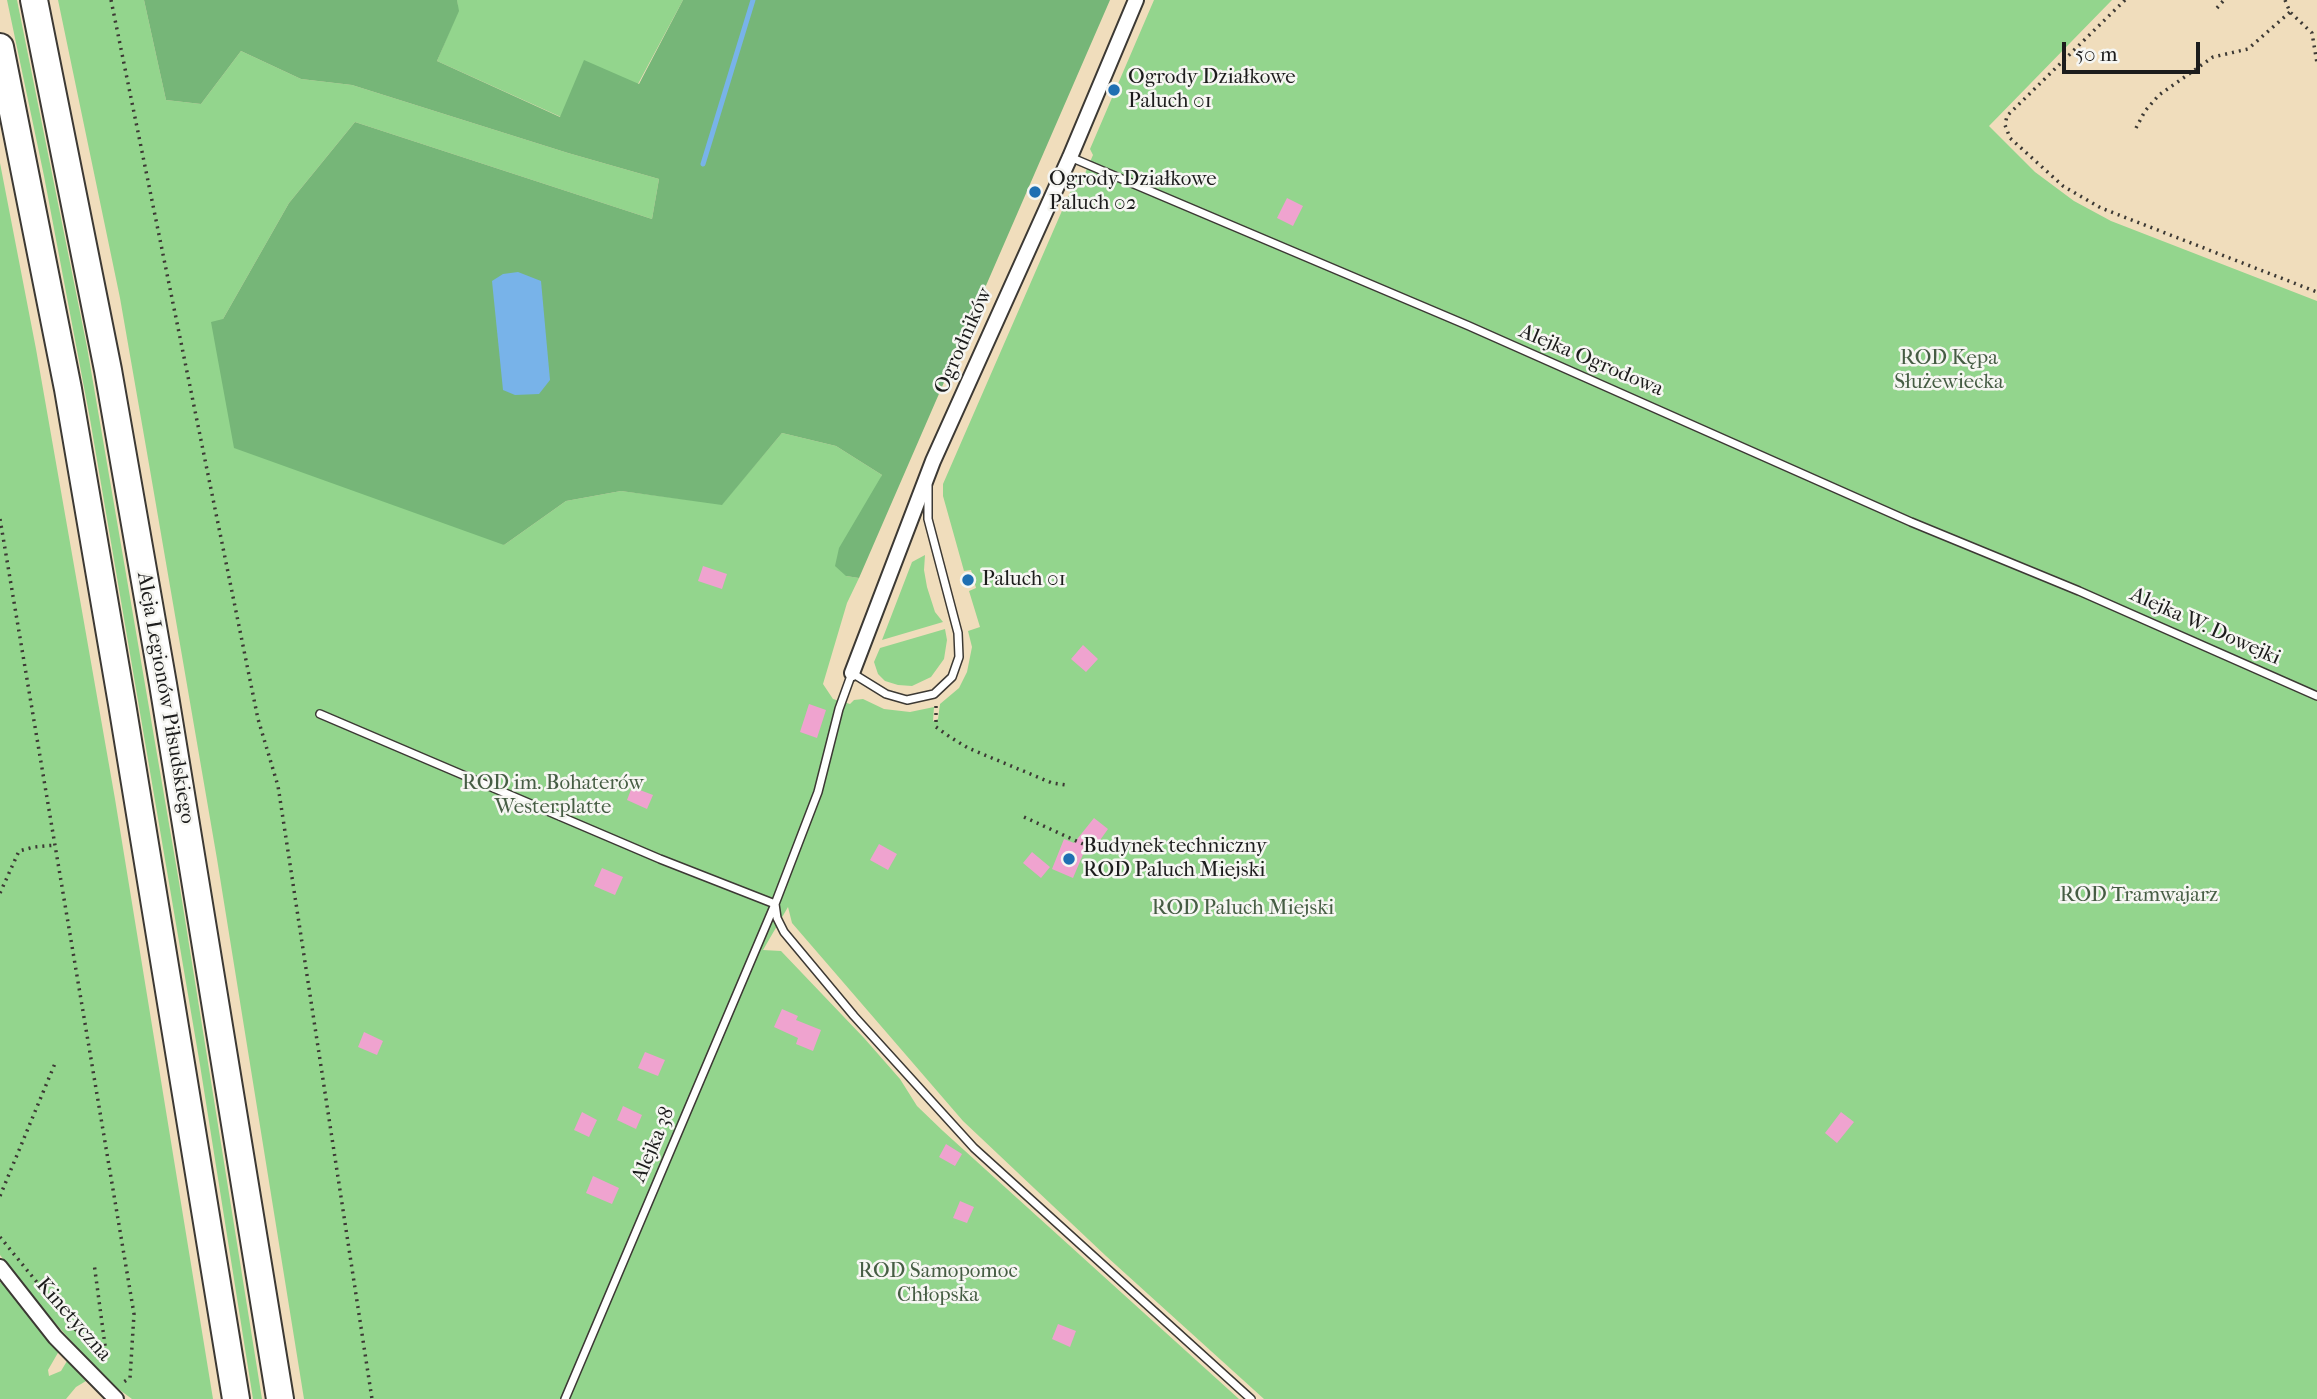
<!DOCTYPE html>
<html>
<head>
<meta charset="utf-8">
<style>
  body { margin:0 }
  #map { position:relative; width:2317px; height:1399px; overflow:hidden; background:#f0ddbc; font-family:"IM FELL French Canon",serif }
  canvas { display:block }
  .scale { position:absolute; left:2062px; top:42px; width:138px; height:32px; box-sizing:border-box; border:4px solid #1c1c1c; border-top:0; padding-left:9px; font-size:21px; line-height:24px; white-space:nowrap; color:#1c1c1c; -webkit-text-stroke:5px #f6f6f2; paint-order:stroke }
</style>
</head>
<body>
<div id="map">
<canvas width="2317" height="1399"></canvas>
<div class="scale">50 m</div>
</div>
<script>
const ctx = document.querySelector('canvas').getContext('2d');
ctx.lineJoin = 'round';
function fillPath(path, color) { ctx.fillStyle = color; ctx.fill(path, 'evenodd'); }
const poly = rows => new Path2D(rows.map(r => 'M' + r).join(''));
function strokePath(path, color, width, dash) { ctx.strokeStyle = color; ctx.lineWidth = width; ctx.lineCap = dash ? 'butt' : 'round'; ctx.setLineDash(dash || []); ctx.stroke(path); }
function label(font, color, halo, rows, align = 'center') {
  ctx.font = font + ' "IM FELL French Canon",serif'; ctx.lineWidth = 5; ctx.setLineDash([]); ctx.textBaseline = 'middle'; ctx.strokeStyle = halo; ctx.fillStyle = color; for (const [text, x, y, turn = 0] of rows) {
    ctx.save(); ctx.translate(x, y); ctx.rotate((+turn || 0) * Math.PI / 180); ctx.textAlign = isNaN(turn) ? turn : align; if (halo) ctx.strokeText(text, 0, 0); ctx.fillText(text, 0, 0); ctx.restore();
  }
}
fillPath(poly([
  [7,0,17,0,87,347,179,882,262,1399,253,1399,200,1065,90,419,44,176],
  [58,0,144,0,166,100,201,104,241,51,301,79,352,85,568,153,659,179,652,219,355,122,289,203,223,319,504,545,566,501,621,491,722,504,782,433,836,446,882,475,846,576,859,578,847,603,823,684,833,699,850,704,854,700,863,699,884,709,910,712,934,707,933,721,938,719,940,704,959,688,967,672,972,647,968,631,980,627,969,591,976,588,971,570,964,571,943,496,943,484,1078,174,1084,177,1086,171,1093,155,1090,149,1154,0,2112,0,1989,126,2035,172,2074,201,2111,221,2317,301,2317,1399,1264,1399,1106,1256,963,1121,792,923,788,907,763,950,781,951,864,1038,900,1079,917,1106,943,1131,1239,1399,304,1399,217,859,150,470,120,298],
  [457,0,683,0,638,84,561,117,437,61,458,11],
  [0,163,36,349,115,799,213,1399,132,1399,113,1385,89,1361,32,1297,0,1255],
  [925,555,924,570,927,587,935,612,943,622,882,640,912,562],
  [945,629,947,640,944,659,931,677,912,686,898,685,885,681,878,674,874,662,880,648],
  [2,1280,59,1351,48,1370,49,1376,61,1371,67,1361,86,1381,76,1387,66,1399,0,1399,0,1283]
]), '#93d58d');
fillPath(poly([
  [144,0,457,0,459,11,437,61,560,117,584,60,639,84,683,0,1110,0,859,578,846,576,835,566,839,548,882,475,836,446,782,433,722,505,621,491,566,501,504,545,234,448,211,322,223,319,289,203,355,122,652,219,659,179,568,153,352,85,301,79,241,51,201,104,166,100]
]), '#76b678');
fillPath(poly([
  [518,272,541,281,550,380,539,394,515,395,503,390,492,281,503,274]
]), '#78b3e9');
strokePath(poly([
  [703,164,753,0]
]), '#78b3e9', 5);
fillPath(poly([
  [1287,198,1303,206,1293,226,1277,218],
  [703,566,727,574,722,589,698,581],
  [1083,645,1098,659,1086,672,1071,659],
  [809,704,826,710,817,738,800,732],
  [632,787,653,795,647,809,627,800],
  [1094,818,1108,829,1098,843,1090,838,1073,878,1052,869,1064,839,1074,843],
  [879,844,897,854,888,870,870,860],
  [1032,852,1050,867,1041,878,1023,863],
  [602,868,623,877,615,895,594,886],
  [782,1009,798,1016,796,1020,821,1030,813,1051,796,1044,798,1038,774,1027],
  [364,1032,383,1041,377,1055,358,1047],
  [645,1052,665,1060,658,1076,638,1068],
  [623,1106,642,1115,636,1129,617,1120],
  [582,1112,597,1120,589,1137,574,1130],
  [1841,1112,1854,1122,1837,1143,1825,1133],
  [946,1144,962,1154,955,1166,939,1157],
  [593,1176,619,1188,612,1204,586,1193],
  [960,1201,974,1207,967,1223,953,1218],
  [1058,1324,1076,1331,1070,1347,1052,1339]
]), '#efa3cf');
const lane = poly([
  [1070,157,1469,326,1911,522,2079,591,2317,696],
  [928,486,928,519,958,633,959,657,952,677,934,694,907,700,886,694,852,673,839,709,818,792,775,904,777,918,784,932,854,1016,974,1148,1251,1399],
  [320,714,660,859,775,904,565,1399]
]);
const street = poly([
  [852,673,933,461,1070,157,1136,0],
  [0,1267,55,1337,116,1399]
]);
const highway = poly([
  [34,0,108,370,163,684,280,1399],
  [0,47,68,389,122,704,236,1399]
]);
strokePath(lane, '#3c3934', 10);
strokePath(street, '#3c3934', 18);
strokePath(highway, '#3c3934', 30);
strokePath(poly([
  [111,0,258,719,278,786,372,1399],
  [2125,0,2007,116,2005,125,2010,138,2063,186,2101,208,2317,292],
  [2285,0,2290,12,2312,33,2317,63],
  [2217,8,2224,0],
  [2136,128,2145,111,2159,95,2213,57,2248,49,2290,12],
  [0,519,134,1314,130,1378,122,1383],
  [936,706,936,727,950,737,968,748,1052,783,1066,785],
  [1024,817,1083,844],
  [0,893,19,851,34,847,56,845],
  [0,1196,56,1061],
  [0,1237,93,1351,101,1354,106,1353,94,1263]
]), '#3c3934', 3.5, [2, 5]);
strokePath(lane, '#fff', 7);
strokePath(street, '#fff', 14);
strokePath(highway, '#fff', 26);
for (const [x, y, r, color] of [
  [1114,90,7,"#1f6fb2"],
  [1035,192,7,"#1f6fb2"],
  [968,580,7,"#1f6fb2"],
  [1069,859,7,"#1f6fb2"]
]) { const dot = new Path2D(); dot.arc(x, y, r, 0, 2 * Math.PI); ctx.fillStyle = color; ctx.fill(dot); strokePath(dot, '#f6f6f2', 2.5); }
label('21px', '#1c1c1c', '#f6f6f2', [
  ["Ogrody Działkowe",1128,78],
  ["Paluch 01",1128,102],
  ["Ogrody Działkowe",1049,180],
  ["Paluch 02",1049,204],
  ["Paluch 01",982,580],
  ["Budynek techniczny",1083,847],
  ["ROD Paluch Miejski",1083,871]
], 'left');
label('21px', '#1c1c1c', '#f6f6f2', [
  ["Ogrodników",964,341,-66],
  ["Alejka Ogrodowa",1591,361,23],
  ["Alejka W. Dowejki",2205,627,24],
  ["Aleja Legionów Piłsudskiego",165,698,80],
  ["Alejka 38",654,1145,-67],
  ["Kinetyczna",73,1320,49]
]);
label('21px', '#465d44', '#f6f6f2', [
  ["ROD Kępa",1949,359],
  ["Służewiecka",1949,383],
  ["ROD im. Bohaterów",553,784],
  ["Westerplatte",553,808],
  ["ROD Tramwajarz",2139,896],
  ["ROD Paluch Miejski",1243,909],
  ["ROD Samopomoc",938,1272],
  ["Chłopska",938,1296]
]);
</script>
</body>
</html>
